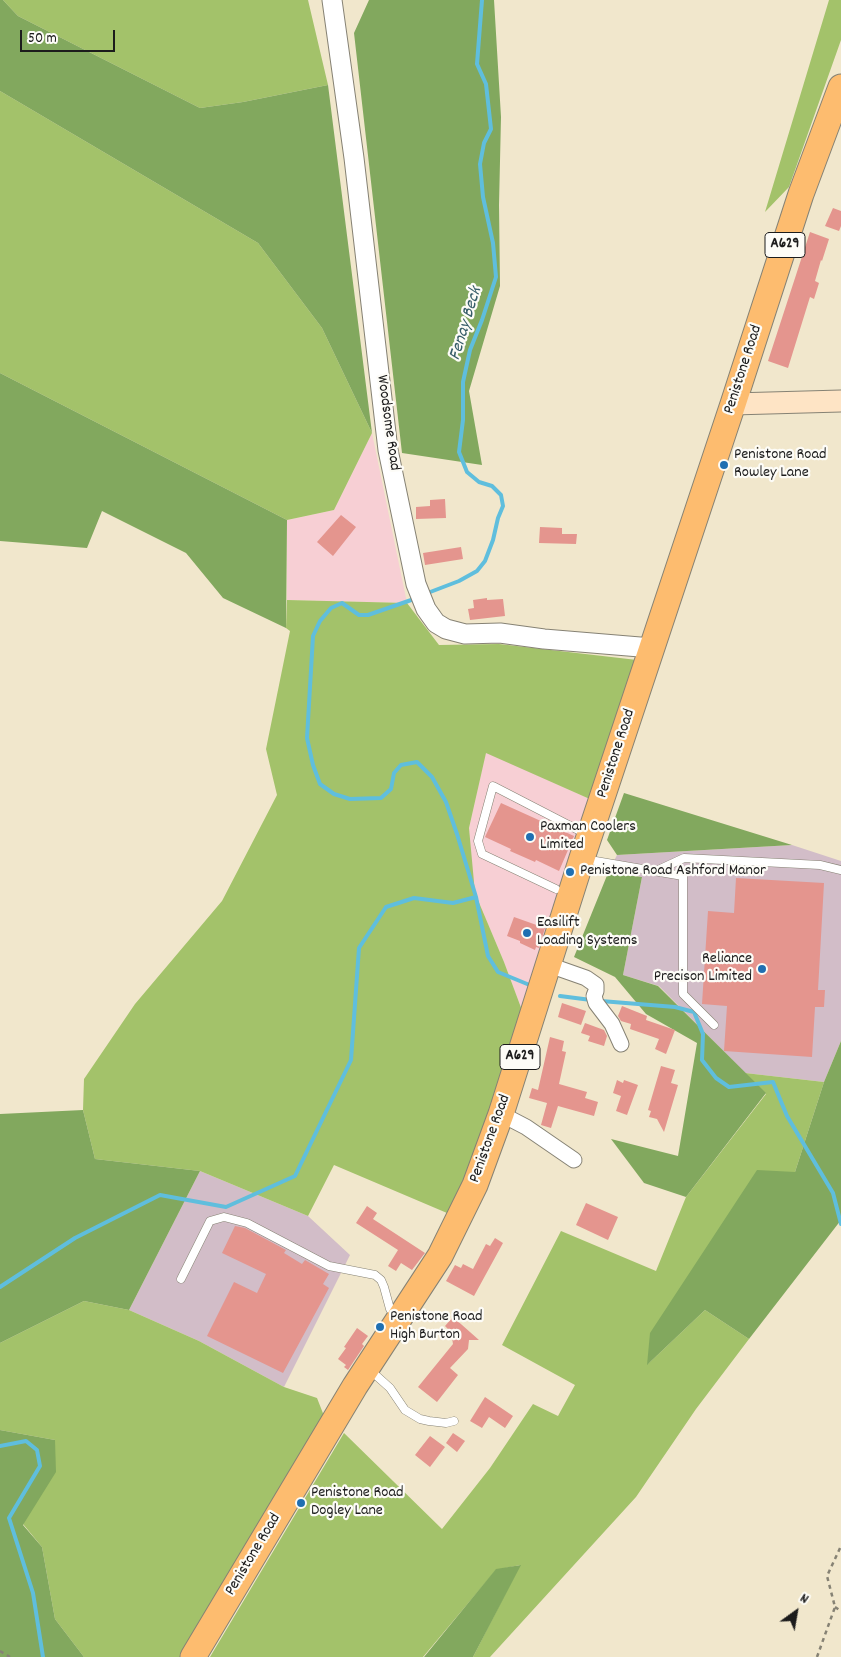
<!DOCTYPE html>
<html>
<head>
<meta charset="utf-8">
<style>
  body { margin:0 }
  #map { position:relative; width:841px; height:1657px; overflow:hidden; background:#f1e7cc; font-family:Dekko,sans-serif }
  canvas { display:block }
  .north { position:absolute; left:771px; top:1587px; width:50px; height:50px; -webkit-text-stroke:4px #fdfcf7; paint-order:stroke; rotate:32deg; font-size:14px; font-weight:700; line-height:20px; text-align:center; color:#1c1c1c }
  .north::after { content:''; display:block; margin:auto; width:18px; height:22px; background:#1c1c1c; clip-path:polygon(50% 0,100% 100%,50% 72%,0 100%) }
  .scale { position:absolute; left:20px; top:30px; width:95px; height:22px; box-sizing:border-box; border:2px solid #1c1c1c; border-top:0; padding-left:6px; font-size:15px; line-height:18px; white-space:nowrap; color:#1c1c1c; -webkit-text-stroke:4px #fdfcf7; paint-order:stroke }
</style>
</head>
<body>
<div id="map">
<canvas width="841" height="1657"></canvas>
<div class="north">N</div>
<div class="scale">50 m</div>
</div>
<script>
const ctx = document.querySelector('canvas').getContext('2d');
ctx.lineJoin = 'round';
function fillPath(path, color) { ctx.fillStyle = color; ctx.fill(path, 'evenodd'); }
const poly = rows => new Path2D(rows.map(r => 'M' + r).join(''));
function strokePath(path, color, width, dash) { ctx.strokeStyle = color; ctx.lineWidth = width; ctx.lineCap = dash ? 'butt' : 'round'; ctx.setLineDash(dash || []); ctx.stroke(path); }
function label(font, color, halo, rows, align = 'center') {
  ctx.font = font + ' Dekko,sans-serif'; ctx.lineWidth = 4.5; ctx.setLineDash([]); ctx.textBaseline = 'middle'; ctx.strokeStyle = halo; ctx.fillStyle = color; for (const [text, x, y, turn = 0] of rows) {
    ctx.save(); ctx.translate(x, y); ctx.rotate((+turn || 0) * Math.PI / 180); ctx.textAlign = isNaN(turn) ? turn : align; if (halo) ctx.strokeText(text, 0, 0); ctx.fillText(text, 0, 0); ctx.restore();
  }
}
fillPath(poly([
  [372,433,407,603,287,600,287,520,334,510],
  [486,752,592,800,523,1013,504,962,472,886,469,828]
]), '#f7cfd4');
fillPath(poly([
  [792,845,841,861,841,1041,824,1082,745,1073,659,986,623,975,642,877,608,873,617,855],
  [200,1171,308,1216,350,1255,284,1387,199,1341,129,1310]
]), '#d2bdc8');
fillPath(poly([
  [3,0,308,0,328,85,243,102,200,108,18,16],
  [829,0,841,0,841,40,789,187,765,212],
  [0,91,258,243,322,328,372,433,334,510,287,520,0,373],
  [287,600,407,603,439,645,499,644,637,660,592,800,486,753,469,828,475,893,504,962,523,1013,465,1181,447,1213,334,1165,308,1216,200,1171,95,1159,83,1110,84,1079,135,1004,222,901,277,795,266,749,290,631,286,628],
  [745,1073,824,1082,795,1172,648,1364,705,1310,749,1339,696,1409,636,1497,490,1657,473,1657,520,1565,496,1570,423,1657,210,1657,344,1433,442,1529,490,1468,533,1404,558,1416,575,1385,502,1345,561,1231,656,1271,686,1197,766,1094],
  [84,1301,129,1310,199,1341,284,1387,317,1398,326,1421,181,1657,84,1657,55,1619,42,1547,23,1524,55,1440,0,1430,0,1343]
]), '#a3c26a');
fillPath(poly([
  [0,0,3,0,18,16,200,108,243,102,328,85,372,433,322,328,258,243,0,91],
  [369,0,494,0,501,117,499,205,500,286,469,391,482,465,402,453,354,33],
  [0,373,287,520,286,628,223,598,186,553,102,511,87,548,0,541],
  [624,793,792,845,617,855,607,840],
  [608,873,642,877,623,975,658,986,766,1093,686,1197,644,1183,611,1139,678,1156,697,1043,646,1014,615,977,574,957],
  [841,1041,841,1220,749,1339,705,1310,647,1365,650,1333,757,1170,795,1172,824,1082],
  [83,1110,95,1159,200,1171,129,1310,84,1301,0,1343,0,1114],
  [0,1430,55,1440,56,1472,23,1525,42,1547,55,1619,84,1657,0,1657],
  [521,1565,473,1657,424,1657,496,1569]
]), '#82a85e');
strokePath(poly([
  [425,594,459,581,477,571,485,561,493,540,498,518,503,506,501,495,492,486,479,482,467,472,459,452,463,420,463,382,470,350,482,320,496,277,493,243,483,197,480,164,484,143,491,129,486,84,477,64,482,0],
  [476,897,488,956,498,972,532,986],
  [560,996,591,1000],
  [601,1001,675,1007,694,1012,703,1034,702,1060,716,1078,729,1087,773,1082,787,1116,833,1193,841,1224],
  [0,1287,75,1238,160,1195,226,1207,295,1176,351,1060,359,948,386,907,414,898,453,903,476,897,457,834,446,802,432,777,417,762,401,765,394,773,391,789,381,798,350,799,334,794,320,784,313,765,307,738,313,636,320,621,331,608,342,603,359,615,368,615,417,598],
  [0,1446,26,1441,37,1450,40,1466,9,1518,33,1593,43,1657]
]), '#5fbedd', 4);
fillPath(poly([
  [833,208,841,211,841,226,839,231,825,226],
  [810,232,829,239,822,261,821,260,815,281,819,283,814,299,810,297,788,368,768,361],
  [445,499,446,518,416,519,416,507,430,506,430,500],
  [341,515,356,527,333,556,317,542],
  [540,527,562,528,562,534,577,534,576,544,539,543],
  [461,547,463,559,425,565,423,553],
  [487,598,487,600,503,599,505,616,470,620,468,609,474,608,473,600],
  [501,803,574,836,559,871,536,860,535,862,510,851,511,849,485,837],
  [736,878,824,883,818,990,825,990,824,1007,815,1007,812,1057,724,1051,727,1006,702,1004,708,911,734,913],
  [514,917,545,928,539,948,536,947,535,950,520,943,520,941,507,936],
  [562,1003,586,1011,581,1025,558,1017],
  [622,1006,647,1016,646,1020,675,1030,666,1054,655,1049,659,1039,630,1029,631,1024,621,1021,618,1016],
  [585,1023,604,1030,607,1036,604,1046,588,1041,590,1036,581,1033],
  [550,1037,564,1041,562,1051,566,1052,559,1084,587,1092,585,1098,598,1102,594,1116,558,1106,551,1128,541,1125,547,1103,529,1098,532,1088,538,1090],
  [661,1066,675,1070,671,1083,678,1085,664,1132,657,1119,649,1117,651,1111,648,1110],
  [617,1080,623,1083,624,1080,638,1085,627,1115,616,1111,621,1096,613,1093],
  [586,1203,618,1217,608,1240,576,1225],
  [367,1206,377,1213,373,1219,425,1253,412,1270,401,1263,396,1271,388,1266,398,1250,356,1223],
  [235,1226,245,1228,286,1250,284,1253,302,1264,305,1260,329,1274,323,1284,329,1288,283,1373,207,1336,234,1282,257,1293,266,1274,222,1253],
  [495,1238,503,1243,474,1296,446,1281,455,1265,461,1268,463,1264,473,1269,486,1244,490,1246],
  [453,1317,479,1340,469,1340,468,1349,450,1368,458,1375,437,1402,418,1387,453,1344,451,1332,445,1326],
  [357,1328,368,1336,362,1344,364,1346,348,1370,344,1367,346,1365,338,1359,346,1348,344,1347],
  [485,1397,513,1416,505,1428,489,1417,482,1428,470,1421],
  [453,1433,465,1441,457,1452,446,1443],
  [430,1436,445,1447,430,1467,415,1455]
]), '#e4958e');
const service = poly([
  [584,859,683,876,683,994,714,1025],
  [656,871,684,858,820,865,841,870],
  [556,889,482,854,478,841,493,786,586,834],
  [181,1279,210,1221,224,1217,247,1223,329,1266,375,1275,381,1280,384,1287,390,1309,397,1317],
  [370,1370,390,1388,405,1410,420,1419,429,1421,446,1423,454,1421]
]);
const minor = poly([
  [549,965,586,978,596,985,596,991,594,996,596,1003,612,1024,621,1044],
  [501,1114,526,1127,574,1160]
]);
const tertiary = poly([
  [332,0,354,158,388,450,416,584,426,609,436,623,446,629,465,634,500,633,544,639,652,648]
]);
const secondary = poly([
  [733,404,841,401]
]);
const trunk = poly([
  [193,1657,355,1386,440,1256,475,1185,501,1114,582,858,733,404,801,194,841,87]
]);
strokePath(service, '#868274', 9);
strokePath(minor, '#868274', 17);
strokePath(tertiary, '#868274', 21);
strokePath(secondary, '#868274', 23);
strokePath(trunk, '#868274', 27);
strokePath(poly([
  [835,1607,841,1611],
  [0,1651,10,1657],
  [817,1657,835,1607,827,1576,841,1546]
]), '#868274', 2.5, [4, 4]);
strokePath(service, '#fff', 8);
strokePath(minor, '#fff', 15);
strokePath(tertiary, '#fff', 19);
strokePath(secondary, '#fee4c5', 21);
strokePath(trunk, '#fdbc6f', 25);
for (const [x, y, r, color] of [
  [724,465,5,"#1f6fb2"],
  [530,837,5,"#1f6fb2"],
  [570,872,5,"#1f6fb2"],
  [527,933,5,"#1f6fb2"],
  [762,969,5,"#1f6fb2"],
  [380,1327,5,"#1f6fb2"],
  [301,1503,5,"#1f6fb2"]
]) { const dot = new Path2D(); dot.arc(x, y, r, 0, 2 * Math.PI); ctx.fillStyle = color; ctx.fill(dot); strokePath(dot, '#fdfcf7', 2); }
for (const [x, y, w] of [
  [785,245,40],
  [520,1057,40]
]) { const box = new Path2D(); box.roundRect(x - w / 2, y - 12.5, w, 25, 4); ctx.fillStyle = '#fdfcf7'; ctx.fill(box); strokePath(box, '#1c1c1c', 1); }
label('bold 15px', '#1c1c1c', null, [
  ["A629",785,245],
  ["A629",520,1057]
]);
label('16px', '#1c1c1c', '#fdfcf7', [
  ["Penistone Road",744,370,-72],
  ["Woodsome Road",387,423,82],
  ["Penistone Road",617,754,-72],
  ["Penistone Road",491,1139,-70],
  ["Penistone Road",254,1555,-59]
]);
label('16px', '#1c1c1c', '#fdfcf7', [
  ["Penistone Road",734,456],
  ["Rowley Lane",734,474],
  ["Paxman Coolers",540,828],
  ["Limited",540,846],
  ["Penistone Road Ashford Manor",580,872],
  ["Easilift",537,924],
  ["Loading Systems",537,942],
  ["Reliance",752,960,"right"],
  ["Precison Limited",752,978,"right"],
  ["Penistone Road",390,1318],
  ["High Burton",390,1336],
  ["Penistone Road",311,1494],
  ["Dogley Lane",311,1512]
], 'left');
label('italic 18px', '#375d69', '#fdfcf7', [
  ["Fenay Beck",467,324,-73]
]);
</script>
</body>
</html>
